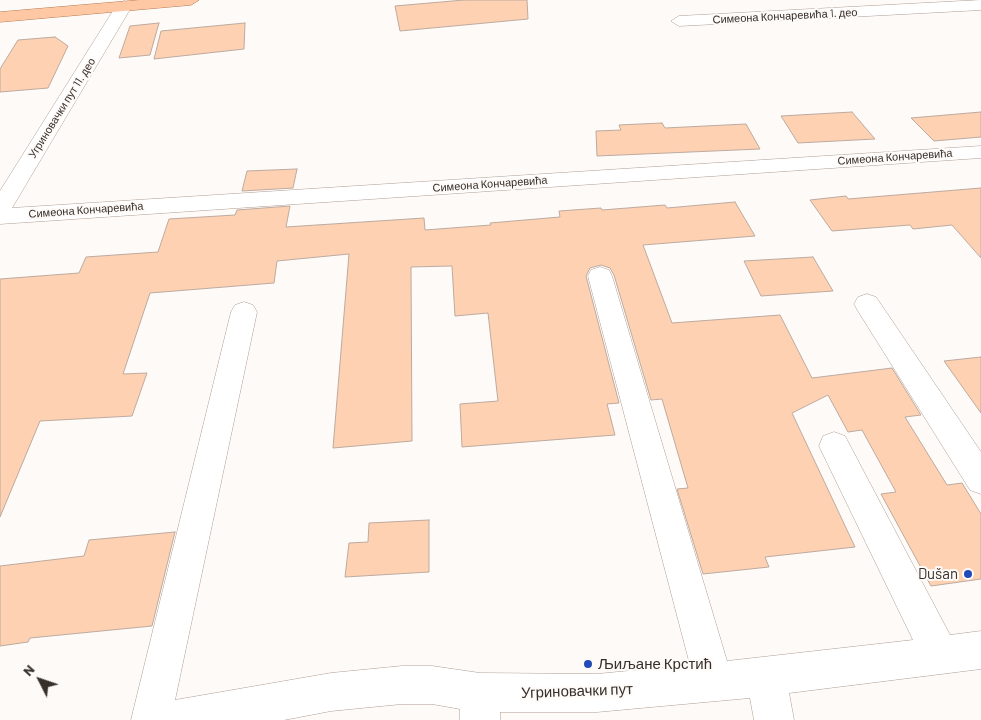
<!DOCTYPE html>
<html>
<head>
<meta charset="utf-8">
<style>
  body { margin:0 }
  #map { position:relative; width:981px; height:720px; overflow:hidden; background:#fefaf8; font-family:Barlow,sans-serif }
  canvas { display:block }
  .north { position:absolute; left:15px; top:655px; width:50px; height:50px; -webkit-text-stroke:4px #fefaf8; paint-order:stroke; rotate:311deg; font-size:14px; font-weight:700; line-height:20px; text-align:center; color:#362f2a }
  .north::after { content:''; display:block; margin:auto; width:18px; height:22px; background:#362f2a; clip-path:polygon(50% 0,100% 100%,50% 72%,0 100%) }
</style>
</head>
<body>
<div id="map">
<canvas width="981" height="720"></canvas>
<div class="north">N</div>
</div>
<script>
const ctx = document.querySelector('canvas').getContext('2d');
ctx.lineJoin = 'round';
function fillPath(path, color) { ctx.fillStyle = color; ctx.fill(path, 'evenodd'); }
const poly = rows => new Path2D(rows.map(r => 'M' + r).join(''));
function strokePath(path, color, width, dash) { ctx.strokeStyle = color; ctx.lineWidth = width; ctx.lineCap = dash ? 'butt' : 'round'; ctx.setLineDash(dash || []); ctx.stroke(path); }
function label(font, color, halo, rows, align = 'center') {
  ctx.font = font + ' Barlow,sans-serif'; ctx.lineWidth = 4; ctx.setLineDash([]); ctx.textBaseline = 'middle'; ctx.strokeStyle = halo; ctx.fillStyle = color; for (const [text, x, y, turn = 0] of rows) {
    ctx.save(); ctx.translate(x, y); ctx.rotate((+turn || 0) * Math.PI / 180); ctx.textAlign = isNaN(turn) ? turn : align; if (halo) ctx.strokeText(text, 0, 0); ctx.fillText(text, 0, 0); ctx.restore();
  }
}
const building = poly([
  [464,0,527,0,528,19,400,31,395,6,464,0],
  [159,23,150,55,119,58,130,26,159,23],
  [245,23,244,49,154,59,161,31,245,23],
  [55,37,68,46,48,88,0,92,0,69,18,40,55,37],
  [852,112,875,139,798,143,781,116,852,112],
  [981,112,981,137,934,141,911,118,981,112],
  [662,123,665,128,746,124,760,149,597,156,596,131,621,130,619,125,662,123],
  [297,169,293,188,242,191,247,171,297,169],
  [981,188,981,258,952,225,913,229,910,225,832,231,810,200,846,196,848,199,981,188],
  [735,202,755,236,643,245,672,323,780,315,812,378,892,368,921,415,905,417,947,485,962,483,981,514,981,579,931,586,881,494,896,492,862,430,848,432,828,395,792,413,855,547,765,557,769,567,703,574,677,489,688,488,662,399,651,400,614,275,610,268,601,265,590,268,586,276,619,403,607,404,615,435,462,447,460,404,498,401,488,313,455,316,452,266,411,267,412,441,333,448,349,254,277,261,274,283,150,293,123,374,147,373,132,416,40,421,0,517,0,279,79,273,86,257,158,252,169,219,235,215,237,210,290,206,286,227,424,218,425,230,491,225,490,223,560,217,559,211,601,208,602,210,665,205,667,208,735,202],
  [813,257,833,291,761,296,744,261,813,257],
  [981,357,981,413,944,361,981,357],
  [429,520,429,572,345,577,349,543,368,542,369,523,429,520],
  [175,532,152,626,30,638,28,642,0,646,0,566,84,556,89,540,175,532]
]);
fillPath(building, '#fed1b3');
strokePath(building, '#bdaa9e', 1);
const minor = poly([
  [981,0,981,10,679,26,671,21,679,16,981,0],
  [124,1,132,6,12,208,981,146,981,158,0,224,0,191,116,6,124,1],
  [600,267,609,270,612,276,727,661,913,640,819,446,823,436,834,432,845,436,950,635,981,631,981,669,789,693,794,720,754,720,750,698,597,712,500,712,500,720,460,720,460,709,432,704,402,704,331,711,284,720,131,720,231,312,235,305,244,302,253,305,257,312,175,700,331,673,402,666,432,666,480,673,597,674,690,665,588,276,591,270,600,267],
  [867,294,876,297,981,452,981,494,970,490,858,311,854,304,858,297,867,294]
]);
const major = poly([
  [140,0,199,0,191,5,0,22,0,12,140,0]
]);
strokePath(minor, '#b09e92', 1);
strokePath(major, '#b67a50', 1);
fillPath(minor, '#fff');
fillPath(major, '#fdc8a3');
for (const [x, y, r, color] of [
  [968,574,5,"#224ab8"],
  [588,664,5,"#224ab8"]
]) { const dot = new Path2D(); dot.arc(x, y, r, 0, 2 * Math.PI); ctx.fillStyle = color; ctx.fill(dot); strokePath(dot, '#fefaf8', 2); }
label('11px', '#362f2a', '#fefaf8', [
  ["Симеона Кончаревића 1. део",785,16,-3],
  ["Угриновачки пут 11. део",62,108,-58],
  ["Симеона Кончаревића",895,157,-4],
  ["Симеона Кончаревића",490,184,-4],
  ["Симеона Кончаревића",86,210,-4]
]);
label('15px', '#362f2a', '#fefaf8', [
  ["Dušan",958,574],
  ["Љиљане Крстић",598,664,"left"]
], 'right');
label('15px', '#362f2a', '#fefaf8', [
  ["Угриновачки пут",577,691,-2]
]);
</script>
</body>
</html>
